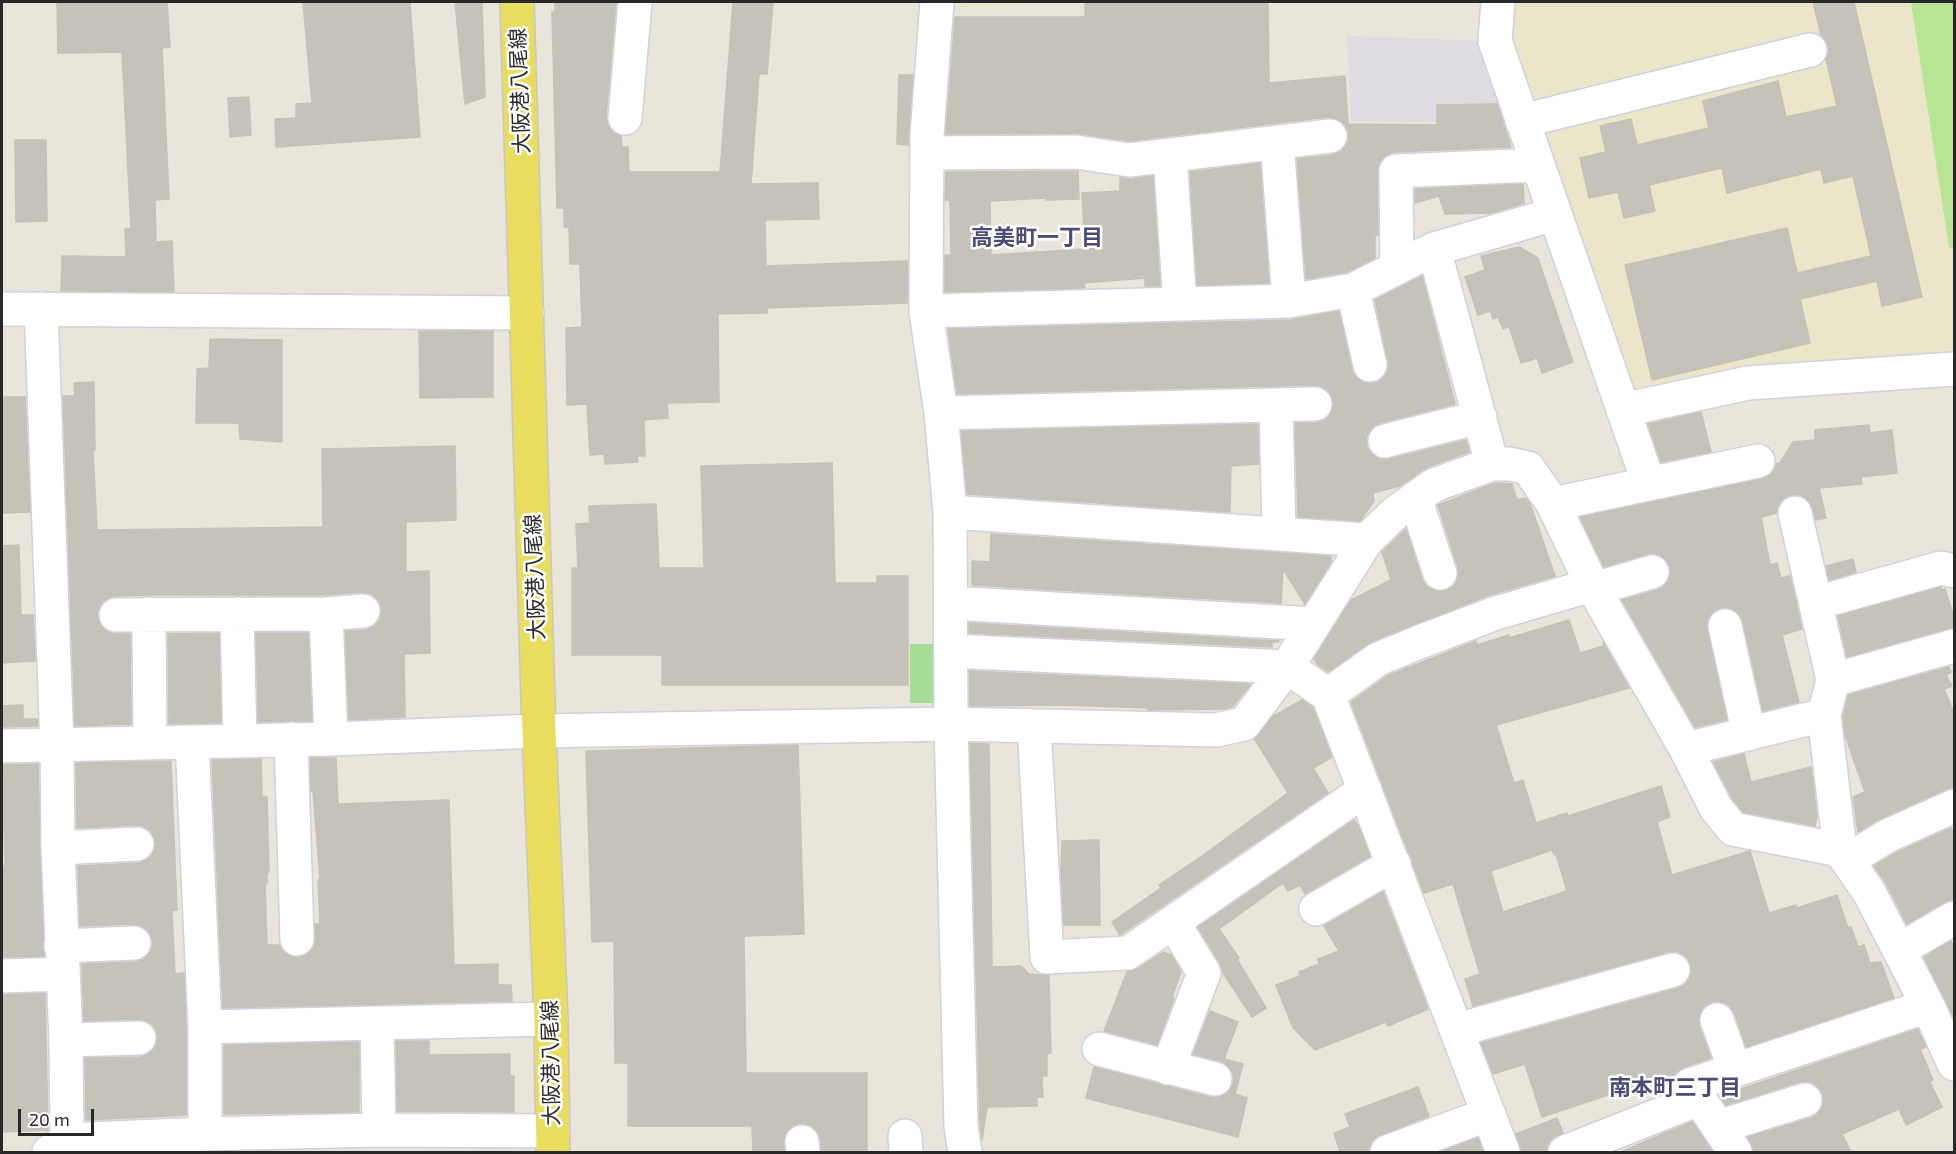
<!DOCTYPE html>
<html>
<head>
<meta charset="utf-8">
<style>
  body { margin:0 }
  #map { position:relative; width:1956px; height:1154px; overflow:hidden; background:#eae5da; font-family:"Exo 2",sans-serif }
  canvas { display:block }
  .frame { position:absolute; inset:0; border:3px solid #282828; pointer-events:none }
  .scale { position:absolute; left:18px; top:1109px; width:76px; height:27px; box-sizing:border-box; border:3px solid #282828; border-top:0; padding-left:8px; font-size:18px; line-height:21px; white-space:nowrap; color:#282828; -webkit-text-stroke:4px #fff; paint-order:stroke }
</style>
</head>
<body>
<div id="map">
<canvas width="1956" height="1154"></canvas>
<div class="frame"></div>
<div class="scale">20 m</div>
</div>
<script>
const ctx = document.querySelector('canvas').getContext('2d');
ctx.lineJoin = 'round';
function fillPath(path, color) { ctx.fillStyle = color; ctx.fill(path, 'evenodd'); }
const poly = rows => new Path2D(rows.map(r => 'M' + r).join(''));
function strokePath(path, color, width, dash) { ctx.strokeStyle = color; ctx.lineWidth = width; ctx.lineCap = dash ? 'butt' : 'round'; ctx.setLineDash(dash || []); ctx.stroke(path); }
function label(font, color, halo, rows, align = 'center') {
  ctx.font = font + ' "Exo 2","Noto Sans JP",sans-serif'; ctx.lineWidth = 5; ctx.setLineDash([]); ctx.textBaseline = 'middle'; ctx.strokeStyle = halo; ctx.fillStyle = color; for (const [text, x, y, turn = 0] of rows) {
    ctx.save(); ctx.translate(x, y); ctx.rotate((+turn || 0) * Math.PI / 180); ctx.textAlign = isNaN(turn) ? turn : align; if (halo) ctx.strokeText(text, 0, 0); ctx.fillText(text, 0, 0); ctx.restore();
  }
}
fillPath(poly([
  [1347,36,1485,41,1513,123,1351,121]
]), '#dedbe2');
fillPath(poly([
  [943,2,1058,2,1058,4,943,7],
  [1512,2,1954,2,1954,361,1636,398,1510,50]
]), '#ebe5ca');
fillPath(poly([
  [910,644,935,644,935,703,910,703]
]), '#a6de98');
fillPath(poly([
  [1911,2,1954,2,1954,249,1949,247]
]), '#b7e594');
const building = poly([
  [57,2,167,2,170,47,162,48,169,199,155,200,156,242,172,241,174,292,61,291,62,256,126,257,125,229,131,229,122,52,58,53,57,2],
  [303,2,410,2,420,137,276,147,275,119,296,118,296,104,312,103,303,2],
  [455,2,482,2,485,97,465,104,455,2],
  [555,2,616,2,606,117,608,126,614,133,621,136,622,147,628,147,629,172,720,172,733,2,773,2,767,74,759,74,751,184,818,183,819,219,765,220,766,266,908,261,907,303,767,308,767,313,718,314,719,402,667,403,668,418,644,420,645,456,637,456,638,462,605,464,604,454,590,455,587,404,567,405,566,328,582,327,580,264,570,264,569,227,564,227,564,208,557,208,552,12,555,12,555,2],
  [1085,2,1268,2,1269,83,1345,76,1348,124,1437,125,1437,105,1497,104,1511,147,1395,152,1386,155,1379,163,1377,171,1378,235,1375,235,1375,258,1347,272,1306,279,1297,159,1332,155,1342,151,1347,143,1348,133,1345,124,1337,119,1328,117,1129,141,1076,133,946,134,955,17,1085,17,1085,2],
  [1813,2,1854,2,1922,297,1882,306,1877,281,1800,299,1810,343,1652,380,1625,265,1787,228,1797,273,1871,256,1853,176,1824,183,1821,169,1727,193,1722,168,1649,185,1655,211,1624,218,1618,192,1589,198,1580,158,1606,152,1600,126,1631,119,1637,145,1709,128,1703,101,1778,81,1786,117,1837,106,1826,59,1828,46,1821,35,1813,2],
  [899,75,913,75,908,145,897,144,899,75],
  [249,97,251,135,230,137,228,98,249,97],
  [15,140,46,140,47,221,16,222,15,140],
  [1260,163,1269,283,1197,285,1190,172,1260,163],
  [1078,171,1079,199,1046,200,1046,198,990,201,991,255,1085,249,1082,193,1120,191,1120,178,1131,179,1153,176,1160,286,1145,286,1145,278,1084,283,1085,288,945,292,945,255,951,255,950,200,945,200,946,172,1078,171],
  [1523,184,1524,203,1492,213,1445,214,1439,196,1415,203,1415,189,1523,184],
  [1519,247,1538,258,1573,362,1542,373,1537,358,1521,363,1509,326,1503,329,1498,317,1493,319,1490,311,1478,315,1465,277,1485,270,1481,256,1519,247],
  [1422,276,1455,404,1380,423,1372,428,1367,435,1367,446,1371,454,1379,459,1389,459,1466,440,1469,452,1427,467,1400,486,1373,493,1374,501,1360,521,1298,517,1295,423,1316,423,1325,420,1331,413,1334,404,1331,395,1323,387,1315,385,957,394,948,329,1290,320,1339,311,1352,370,1356,377,1364,383,1375,383,1382,379,1388,371,1388,361,1375,300,1422,276],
  [419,331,493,331,493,397,420,398,419,331],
  [210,339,282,340,282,442,240,439,239,423,196,423,197,369,209,368,210,339],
  [94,382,95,450,93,450,97,530,323,527,322,449,455,446,456,520,406,522,406,572,429,571,430,653,404,654,405,717,349,720,345,631,365,630,373,627,380,620,382,609,378,600,372,594,361,592,325,595,148,595,116,596,107,599,100,605,97,615,100,624,106,631,116,634,130,634,131,724,75,726,63,396,75,396,74,383,94,382],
  [2,397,25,397,30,512,2,513,2,397],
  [1701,412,1711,452,1661,462,1648,424,1701,412],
  [1258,424,1259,464,1231,466,1230,512,967,494,961,431,1258,424],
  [1869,425,1870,433,1892,430,1897,473,1861,477,1862,484,1819,488,1826,518,1816,520,1813,509,1808,500,1800,495,1791,495,1782,500,1777,507,1777,513,1761,517,1770,565,1777,563,1781,578,1790,576,1802,629,1782,635,1799,702,1763,711,1743,621,1739,614,1731,608,1720,608,1712,613,1707,620,1707,629,1727,720,1695,727,1622,600,1657,590,1665,585,1670,577,1670,566,1664,558,1656,554,1647,554,1604,567,1580,517,1762,479,1771,475,1776,464,1780,463,1793,442,1815,440,1815,430,1869,425],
  [832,463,835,583,877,583,877,576,908,576,908,685,662,685,662,655,572,655,572,568,578,568,576,524,590,523,589,506,656,504,659,568,704,568,701,466,832,463],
  [1495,483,1512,484,1517,500,1526,498,1531,506,1555,576,1489,595,1371,642,1328,672,1318,665,1314,659,1351,600,1391,580,1382,552,1406,529,1422,579,1427,587,1437,591,1446,591,1454,586,1458,577,1458,567,1438,505,1495,483],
  [991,534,1331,556,1331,562,1305,604,1283,569,1281,603,972,585,972,561,990,562,991,534],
  [19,545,21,615,33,615,35,661,2,663,2,546,19,545],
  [1853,559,1856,572,1829,580,1826,566,1853,559],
  [1941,587,1942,590,1945,589,1954,617,1954,628,1847,657,1838,616,1941,587],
  [1569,620,1580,653,1604,646,1603,642,1629,688,1496,725,1514,783,1523,780,1536,823,1567,813,1568,816,1661,786,1670,817,1657,822,1672,875,1750,851,1769,913,1796,905,1797,908,1837,895,1848,928,1851,927,1858,947,1864,945,1870,963,1881,962,1894,998,1746,1047,1735,1014,1730,1006,1721,1002,1711,1002,1702,1008,1699,1017,1699,1026,1711,1058,1684,1067,1674,1076,1617,1092,1542,1117,1525,1064,1493,1074,1481,1043,1678,988,1686,984,1691,975,1691,964,1686,956,1678,952,1668,952,1473,1006,1465,979,1480,974,1453,884,1424,893,1351,702,1387,676,1476,641,1477,645,1509,635,1509,638,1569,620],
  [1552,850,1554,855,1556,854,1567,891,1503,912,1491,871,1552,850],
  [969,623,1279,641,1279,642,1272,642,1272,647,969,633,969,623],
  [219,633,221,723,169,724,168,634,219,633],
  [256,633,308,633,312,721,258,722,256,633],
  [1949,667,1951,672,1946,675,1952,686,1944,689,1954,713,1954,787,1879,819,1858,832,1853,797,1865,792,1845,735,1843,716,1848,695,1949,667],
  [969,671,1250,684,1250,685,1232,707,1224,709,1148,710,1148,708,1065,705,970,706,969,671],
  [1302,700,1313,707,1332,757,1313,768,1328,793,1120,935,1112,922,1161,888,1159,885,1202,856,1288,793,1254,738,1272,717,1302,700],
  [23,705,23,719,37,719,38,726,2,727,2,706,23,705],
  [970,743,989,744,992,967,1021,966,1029,974,1049,976,1051,1053,1047,1054,1047,1076,1042,1076,1043,1097,1037,1097,1037,1106,987,1107,982,1140,980,1124,970,743],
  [798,745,804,934,744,936,746,1073,867,1073,867,1152,821,1152,821,1140,818,1132,810,1125,801,1123,792,1126,785,1134,784,1152,753,1152,752,1126,628,1126,628,1063,615,1063,614,941,592,942,586,751,798,745],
  [1744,754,1751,782,1811,767,1817,816,1815,826,1743,812,1732,798,1713,762,1744,754],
  [310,758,336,758,338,804,449,800,454,965,498,964,498,985,511,985,512,1001,223,1008,212,760,261,759,262,797,267,797,269,872,267,872,267,884,265,884,267,945,280,945,288,955,297,958,306,955,313,948,316,938,315,924,320,924,318,880,320,880,313,791,311,791,310,758],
  [171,761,177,910,172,911,175,974,184,973,186,1027,186,1115,86,1120,85,1058,140,1057,148,1054,155,1047,158,1037,155,1028,147,1021,139,1019,84,1021,82,964,135,962,144,959,150,952,153,942,150,933,143,927,134,924,80,926,78,866,139,863,148,859,153,853,156,844,152,833,146,828,137,825,77,828,76,763,171,761],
  [38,764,44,956,2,957,2,866,5,866,2,765,38,764],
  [1354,820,1359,827,1370,856,1305,894,1300,885,1288,891,1283,883,1219,929,1239,958,1237,959,1266,1008,1252,1017,1223,973,1220,963,1198,927,1354,820],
  [1951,828,1954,837,1954,899,1945,902,1907,924,1886,883,1874,866,1896,853,1951,828],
  [1099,840,1100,925,1064,925,1061,870,1062,841,1099,840],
  [1383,892,1428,1009,1388,1026,1386,1022,1315,1050,1293,1028,1276,985,1300,976,1299,972,1319,964,1318,959,1339,951,1324,926,1383,892],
  [1951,941,1954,947,1954,1019,1924,957,1951,941],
  [1163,952,1171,955,1181,972,1172,997,1174,998,1157,1045,1104,1031,1127,972,1139,968,1163,952],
  [45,993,48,1130,2,1132,2,995,45,993],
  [1210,1011,1238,1022,1224,1059,1243,1064,1235,1094,1247,1098,1238,1137,1086,1098,1094,1067,1210,1097,1219,1097,1228,1093,1233,1083,1233,1075,1228,1066,1220,1061,1193,1054,1210,1011],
  [1918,1029,1926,1047,1920,1049,1933,1080,1930,1082,1942,1107,1906,1125,1899,1109,1842,1134,1851,1152,1753,1152,1748,1137,1811,1118,1819,1112,1823,1105,1823,1095,1818,1087,1810,1082,1799,1082,1726,1105,1720,1096,1918,1029],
  [396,1041,429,1041,429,1055,510,1054,510,1076,514,1076,514,1112,397,1111,396,1041],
  [359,1042,359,1112,224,1114,224,1045,359,1042],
  [1418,1087,1429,1116,1380,1135,1372,1141,1369,1152,1340,1152,1334,1133,1350,1127,1345,1114,1418,1087],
  [1557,1118,1563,1133,1551,1140,1547,1152,1521,1152,1516,1134,1557,1118],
  [1692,1122,1713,1152,1621,1152,1658,1136,1692,1122],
  [1478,1138,1483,1152,1439,1152,1478,1138]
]);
fillPath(building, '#c5c2ba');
strokePath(building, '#c5c1b4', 1.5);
const minor = poly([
  [937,2,927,135,926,311,941,413,950,512,951,724,961,1126,965,1152],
  [1498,2,1495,41,1649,484],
  [625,118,635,2],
  [1522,121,1810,50],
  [1277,142,1289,301],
  [927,153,1076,152,1129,160,1330,136],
  [1170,155,1180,304],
  [1434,249,1492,464],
  [1397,268,1396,171,1538,165],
  [2,309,527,313],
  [41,309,57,745,58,848,66,1040,67,1140],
  [926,311,1289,301,1353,290],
  [1370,365,1353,290,1434,249,1555,214],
  [1276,405,1279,534],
  [1623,410,1748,383,1954,369],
  [941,413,1315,404],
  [1385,441,1480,417],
  [1415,498,1440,573],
  [1553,504,1758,461],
  [950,512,1367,540],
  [1795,513,1833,680,1824,715,1840,850],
  [1594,589,1652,572],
  [951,603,1314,624],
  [1816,603,1941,568,1954,571],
  [149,614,150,743],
  [237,614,240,741],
  [326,614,331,739],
  [116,615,326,614,363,611],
  [1725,626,1749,734],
  [951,651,1287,667,1328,695,1503,1152],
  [1833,680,1954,646],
  [1328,695,1378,659,1422,641,1496,613,1592,585],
  [1034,726,1047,957,1128,953,1365,790],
  [291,739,297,939],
  [192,742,205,1027,205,1134],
  [2,746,331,739,539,731,951,724,1216,730,1244,724,1287,667,1367,540,1395,513,1434,485,1492,464,1510,464,1528,468,1553,504,1594,589,1686,749,1716,808,1733,829,1840,850,1869,892,1928,1006],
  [1686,749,1824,715],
  [58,848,137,844],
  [1848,860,1887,836,1954,806],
  [1316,909,1394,864],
  [61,946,134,943],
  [1899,950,1954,918],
  [2,976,62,974],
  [1717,1020,1735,1070],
  [377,1023,379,1130],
  [205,1027,551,1019],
  [1457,1030,1673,970],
  [66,1040,139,1038],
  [1099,1049,1215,1079],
  [1168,1068,1204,973,1173,922],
  [1718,1127,1805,1100],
  [905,1136,906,1152],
  [802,1142,803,1152],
  [49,1152,67,1140,205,1134,379,1130,553,1131],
  [1387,1152,1489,1114],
  [1565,1152,1699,1099],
  [1735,1152,1690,1085,1928,1006,1954,1064]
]);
const major = poly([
  [517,2,539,731,551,1019,553,1152]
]);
strokePath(minor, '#cfd0e0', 36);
strokePath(major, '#c7c7c7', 36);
strokePath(minor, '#fff', 33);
strokePath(major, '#e9dd60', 33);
label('21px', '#282828', '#fff', [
  ["大阪港八尾線",520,91,-92],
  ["大阪港八尾線",535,577,-92],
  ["大阪港八尾線",551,1063,-91]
]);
label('bold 22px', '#4b4c76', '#fff', [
  ["高美町一丁目",1037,238],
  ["南本町三丁目",1675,1088]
]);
</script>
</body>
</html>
